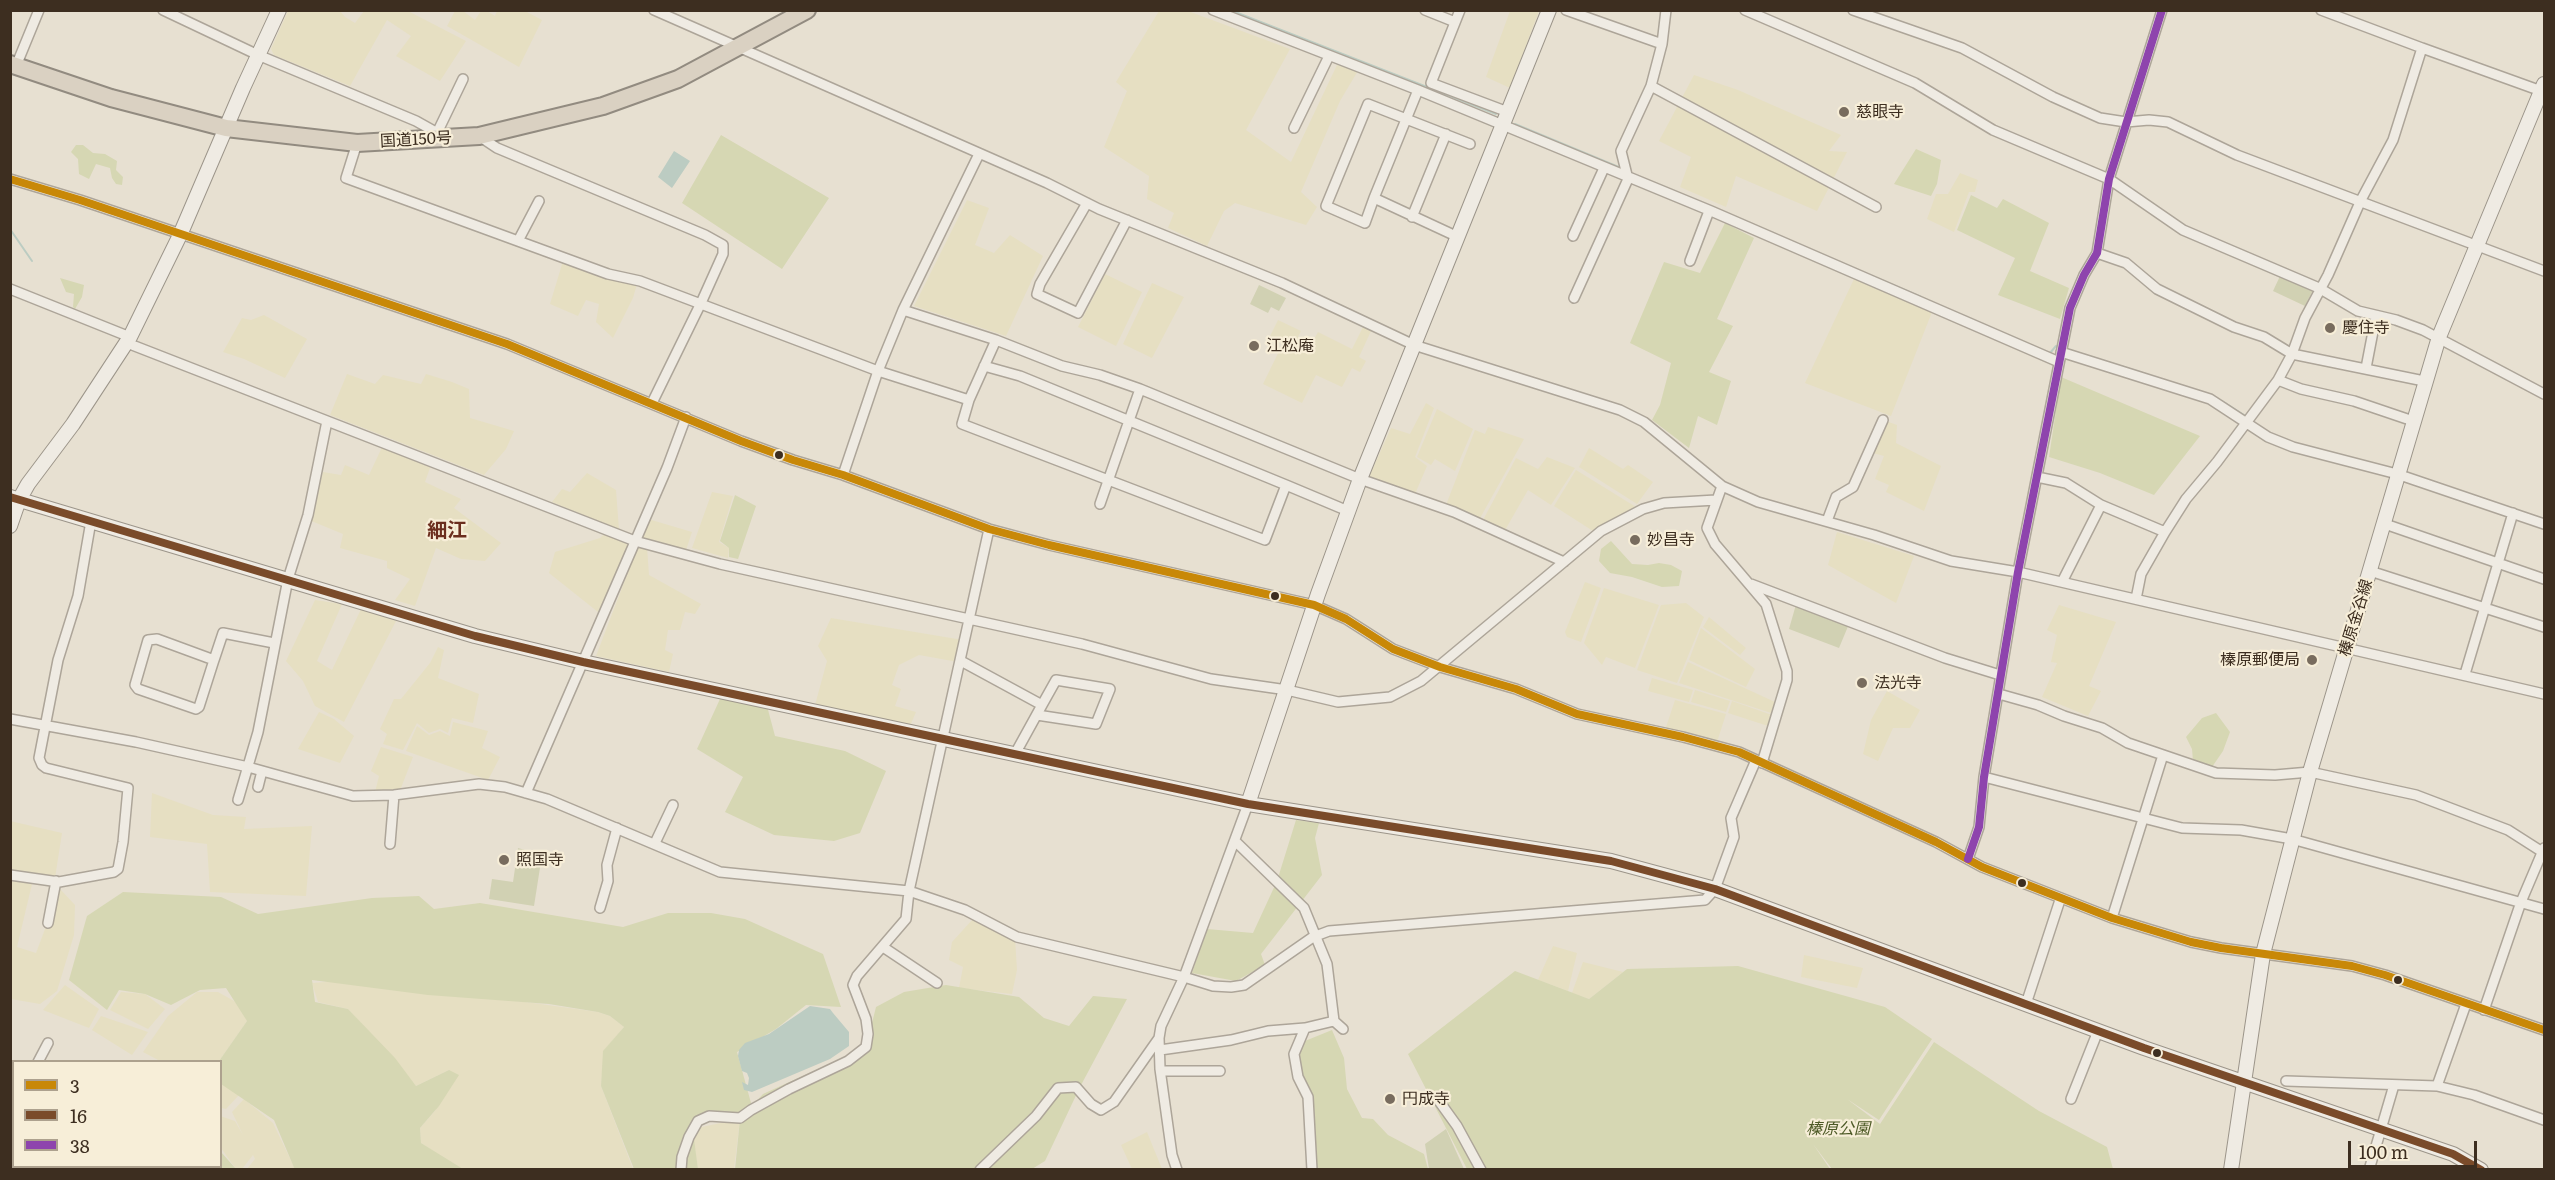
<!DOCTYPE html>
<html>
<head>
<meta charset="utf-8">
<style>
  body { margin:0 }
  #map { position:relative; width:2555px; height:1180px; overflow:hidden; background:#e7e0d1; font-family:Literata,serif }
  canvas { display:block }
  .frame { position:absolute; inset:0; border:12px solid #3d2e20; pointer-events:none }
  .legend { position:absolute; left:12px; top:1060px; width:210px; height:108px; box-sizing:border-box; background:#f7eed8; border:2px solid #ada18e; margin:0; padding:8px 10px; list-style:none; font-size:18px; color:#3d2e20 }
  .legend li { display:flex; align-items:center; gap:12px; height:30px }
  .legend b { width:30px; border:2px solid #ada18e }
  .scale { position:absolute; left:2348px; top:1141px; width:129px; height:27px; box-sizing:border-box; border:3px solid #3d2e20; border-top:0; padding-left:8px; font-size:18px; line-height:21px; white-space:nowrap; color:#3d2e20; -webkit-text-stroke:4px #f7eed8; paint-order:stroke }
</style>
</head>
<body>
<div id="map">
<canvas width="2555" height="1180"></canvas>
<div class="frame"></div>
<ul class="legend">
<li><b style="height:8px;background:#c88808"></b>3</li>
<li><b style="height:8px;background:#7a4b2a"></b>16</li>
<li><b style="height:8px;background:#8e44ad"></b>38</li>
</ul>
<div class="scale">100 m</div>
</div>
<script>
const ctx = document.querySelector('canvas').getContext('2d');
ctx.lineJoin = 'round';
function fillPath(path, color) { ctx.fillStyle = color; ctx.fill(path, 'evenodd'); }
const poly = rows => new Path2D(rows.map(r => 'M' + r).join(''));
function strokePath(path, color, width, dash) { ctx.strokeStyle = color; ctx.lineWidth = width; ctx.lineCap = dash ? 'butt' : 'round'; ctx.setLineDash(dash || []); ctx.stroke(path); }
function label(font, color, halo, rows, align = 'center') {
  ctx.font = font + ' Literata,"Noto Sans JP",serif'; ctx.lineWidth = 4.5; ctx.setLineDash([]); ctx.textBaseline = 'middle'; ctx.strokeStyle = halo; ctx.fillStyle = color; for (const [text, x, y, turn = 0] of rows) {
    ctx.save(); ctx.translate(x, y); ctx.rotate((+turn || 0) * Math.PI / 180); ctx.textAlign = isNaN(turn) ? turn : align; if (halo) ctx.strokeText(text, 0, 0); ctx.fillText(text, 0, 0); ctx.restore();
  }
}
fillPath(poly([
  [288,11,340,11,345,17,355,23,364,11,408,11,466,41,440,81,396,56,411,36,387,20,350,86,274,55,271,49],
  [455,11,463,11,475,20,481,11,487,11,495,16,497,11,525,11,542,20,519,67,447,26],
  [1159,11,1188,11,1290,49,1246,130,1291,162,1337,65,1359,69,1340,101,1301,192,1317,207,1306,225,1235,203,1224,211,1207,246,1168,228,1174,213,1147,199,1149,176,1104,147,1127,91,1116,82],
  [1510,11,1539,11,1510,88,1486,77],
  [1694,75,1738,90,1841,135,1829,151,1847,152,1817,211,1736,176,1726,207,1680,187,1691,157,1659,141],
  [1960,173,1978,180,1975,192,1969,192,1954,232,1927,219,1936,194,1948,194],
  [967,200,989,208,975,245,994,253,1010,235,1043,256,1006,336,914,306],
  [563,261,637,284,633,298,613,338,596,322,599,304,586,300,578,316,550,304],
  [1105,274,1142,292,1116,346,1078,327],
  [1854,279,1932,312,1891,416,1805,383],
  [1152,283,1184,297,1152,358,1123,344],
  [264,315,307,339,285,378,244,359,223,352,242,318,251,320],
  [1278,320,1301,331,1298,337,1312,343,1318,332,1352,349,1363,327,1371,331,1359,357,1366,361,1360,372,1352,368,1342,387,1316,375,1302,403,1263,384,1283,343,1270,336],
  [347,374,375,384,383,375,421,384,426,374,452,382,469,389,470,418,514,431,506,449,484,475,330,415],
  [1426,403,1434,408,1415,457,1427,466,1415,494,1369,477,1391,428,1410,434],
  [1437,409,1473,429,1455,471,1435,459,1431,465,1417,457],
  [1883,420,1897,425,1896,443,1941,466,1924,511,1886,492,1889,485,1875,479,1884,456,1873,453],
  [1488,427,1524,439,1479,520,1446,505,1475,430,1485,434],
  [384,443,431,465,425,482,461,499,454,508,501,543,485,561,461,559,436,548,415,606,395,600,410,579,387,568,387,561,340,548,343,534,309,520,323,472,341,475,345,465,369,475],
  [1589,448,1623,469,1628,465,1653,482,1637,504,1579,467],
  [1547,457,1575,468,1551,505,1528,490,1504,532,1482,522,1516,458,1538,469],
  [1576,470,1636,507,1593,531,1554,506],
  [587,473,616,490,619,530,552,502,562,489,570,492],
  [712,492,733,496,719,542,729,548,728,558,692,548],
  [648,519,692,532,686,550,641,540],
  [607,532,631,543,598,612,549,573,555,552,600,538],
  [1837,532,1914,556,1896,603,1828,565],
  [638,546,647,547,649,575,701,604,695,614,685,612,680,630,668,630,665,650,673,654,669,672,596,656],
  [1585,582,1601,588,1581,642,1567,637,1565,632],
  [1604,588,1659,605,1635,668,1606,657,1602,665,1584,643],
  [315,600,342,604,317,661,332,670,362,607,396,621,344,722,315,706,303,681,286,661],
  [1686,603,1704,617,1677,683,1637,670,1661,605],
  [2059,605,2116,622,2089,686,2101,691,2088,716,2042,697,2057,663,2051,662,2057,635,2047,630],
  [1709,617,1746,648,1740,655,1703,627],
  [831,618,963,640,958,662,919,655,899,665,892,685,901,689,895,706,916,712,910,726,815,705,827,661,818,646],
  [1701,628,1755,669,1746,687,1689,660],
  [438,647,444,650,438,678,479,694,473,723,452,718,448,733,440,729,429,733,417,723,403,750,383,744,387,734,380,729,394,699,401,699,430,663],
  [1688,662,1775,702,1771,713,1679,683],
  [1652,678,1693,690,1689,702,1648,691],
  [1695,690,1730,701,1726,712,1691,702],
  [1887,691,1920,710,1910,728,1893,728,1878,761,1863,754,1871,720],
  [1675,700,1726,714,1717,742,1664,733],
  [1732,701,1772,715,1768,726,1728,713],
  [319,712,334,719,354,736,340,763,298,749],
  [453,722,488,731,482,748,500,757,488,780,406,751,417,726,429,735,440,731,450,736],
  [381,747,413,757,399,793,375,792,379,776,371,771],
  [152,793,213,815,246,817,244,829,312,826,306,896,210,892,207,844,150,837],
  [10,821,62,833,55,878,11,871],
  [11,879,32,884,17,947,36,953,60,889,75,905,74,935,57,991,40,1004,11,999],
  [973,919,1015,939,1017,970,1012,994,959,988,963,967,949,960,952,942],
  [1553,946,1577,953,1568,991,1538,980],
  [1804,955,1863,968,1857,988,1801,977],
  [1583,962,1623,972,1589,999,1572,993],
  [341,981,533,1003,598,1012,610,1016,624,1027,604,1051,601,1086,633,1169,462,1169,445,1159,421,1143,420,1128,435,1111,449,1070,416,1086,348,1009,318,1002,312,983],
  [65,985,99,1009,89,1028,43,1010],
  [121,992,145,994,165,1009,148,1029,110,1010],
  [197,992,218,992,243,1006,247,1021,219,1061,160,1061,143,1052,168,1016],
  [101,1016,148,1032,132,1055,92,1030],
  [221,1081,239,1095,226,1109,221,1108],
  [244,1099,273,1123,295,1169,247,1169,255,1159,253,1155,242,1169,236,1169,221,1148,220,1116,235,1121,243,1135,232,1112],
  [740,1119,734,1169,698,1169,692,1129],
  [1147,1132,1162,1169,1132,1169,1121,1145]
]), '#e6dfc2');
fillPath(poly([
  [721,135,829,198,782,269,682,203],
  [76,145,83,145,93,153,105,154,117,161,116,170,123,177,122,185,116,184,112,178,110,168,96,164,89,179,79,174,78,159,71,152],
  [1916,149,1941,160,1937,184,1931,196,1894,184],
  [1971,195,1997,208,2003,199,2049,223,2030,271,2069,288,2060,319,1998,295,2015,258,1957,230],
  [1725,223,1754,238,1717,319,1733,326,1709,372,1731,381,1717,425,1698,416,1689,448,1652,420,1660,405,1671,363,1630,343,1664,262,1700,273],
  [60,278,84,285,82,297,75,309,73,307,74,294,66,292],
  [2061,377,2200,436,2154,495,2100,473,2049,457],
  [735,495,756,506,738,559,729,557,729,548,720,541],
  [1611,541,1632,564,1648,565,1659,563,1671,565,1682,571,1679,586,1662,587,1632,577,1610,573,1599,561,1601,549],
  [720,699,767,706,775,736,845,751,886,771,860,833,834,841,774,835,725,812,743,777,697,749],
  [2216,713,2230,732,2223,751,2212,767,2193,761,2192,749,2186,737,2202,718],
  [1296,820,1319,823,1315,838,1322,875,1261,954,1265,965,1236,981,1192,973,1207,929,1253,933,1277,881],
  [123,892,221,897,258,914,372,898,419,896,434,909,480,903,623,927,668,913,711,913,745,919,823,954,841,1007,806,1005,776,1029,737,1052,751,1103,740,1118,692,1124,698,1169,634,1169,601,1086,603,1051,624,1027,610,1016,598,1012,549,1004,428,995,312,980,315,1002,348,1009,395,1058,416,1086,449,1070,459,1075,439,1106,420,1128,421,1143,463,1169,295,1170,274,1120,221,1084,220,1062,219,1061,247,1021,226,988,200,990,171,1005,145,994,119,990,107,1010,69,980,87,916],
  [1738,966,1885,1007,1932,1039,1879,1120,1847,1099,1880,1124,1934,1042,2039,1111,2107,1147,2113,1169,1832,1169,1813,1144,1830,1169,1467,1169,1408,1054,1515,971,1589,999,1627,969],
  [946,985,1019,997,1044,1018,1069,1026,1093,996,1127,999,1080,1087,1045,1161,1032,1169,735,1169,740,1119,763,1094,842,1058,865,1051,876,1007,904,992],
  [1332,1030,1344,1058,1347,1089,1362,1118,1373,1119,1388,1135,1424,1154,1428,1169,1320,1169,1316,1166,1313,1136,1314,1116,1309,1087,1300,1071,1298,1052,1305,1041],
  [221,1152,236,1169,21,1170,20,1167,220,1166]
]), '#d6d7b3');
fillPath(poly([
  [2281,274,2313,290,2305,306,2273,291],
  [1259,285,1286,298,1279,311,1271,307,1268,313,1250,304],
  [1797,601,1849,624,1839,648,1789,629],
  [518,848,542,855,534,906,489,899,492,879,513,882],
  [1446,1129,1464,1169,1429,1169,1425,1144]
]), '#d1d1b3');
fillPath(poly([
  [674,151,690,161,672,188,658,177],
  [810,1006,830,1009,833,1013,849,1032,849,1046,830,1059,752,1092,744,1090,742,1082,748,1085,749,1078,747,1073,742,1071,738,1056,739,1050,745,1043,769,1034]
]), '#bcccc2');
strokePath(poly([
  [1230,10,1496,114],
  [1515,124,1621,168],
  [10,229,32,261],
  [1874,277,1921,297],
  [2041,350,2050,353,2056,346],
  [2069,350,2149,375],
  [2222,401,2244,415]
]), '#bcccc2', 2);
const street = poly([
  [163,10,258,55,416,121,441,135],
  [654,10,1047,183,1099,209,1282,283,1414,345,1620,410,1644,422,1722,486,1758,502,1874,535,1951,561,2018,572,2544,694],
  [1213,10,1418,90,1711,211,2059,362],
  [1425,10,1455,22],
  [1460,10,1431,83,1508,112],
  [1566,10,1662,44],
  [1745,10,1915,83,1993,130,2109,179,2183,230,2319,288,2358,311,2396,320,2423,330,2544,394],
  [1853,10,1962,48,2053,97,2100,118,2126,122,2149,120,2168,122,2237,155,2544,271],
  [2422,48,2544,92],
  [16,66,39,10],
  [1651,86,1876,207],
  [1418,90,1374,198,1458,237],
  [1294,128,1329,56],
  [437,133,463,79],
  [479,136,497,148,705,235,723,245,723,254,701,303,652,403],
  [357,143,346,178,608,274,640,281,878,371,969,400,996,340],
  [10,179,80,200,507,344,741,441,793,460,843,475,989,529,1049,545,1314,605,1346,619,1393,649,1440,667,1516,689,1577,714,1683,737,1739,752,1936,842,1982,867,2112,918,2191,942,2221,948,2352,966,2385,975,2544,1030],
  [1374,198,1365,223,1326,206,1368,104,1470,144],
  [1087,203,1040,284,1037,294,1078,313,1127,220],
  [1412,217,1446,134],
  [1573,236,1604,168],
  [518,241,539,201],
  [2097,253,2126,263,2157,289,2234,327,2264,337,2292,354,2424,381],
  [1690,261,1709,211],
  [10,289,130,337],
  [1574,298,1628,179,1621,151,1651,86,1662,44,1666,10],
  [903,310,996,340,1062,366,1100,375,1140,389,1360,479,1454,512,1564,562],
  [127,343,635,541,720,564,1082,644,1211,679,1287,690,1338,702,1390,697,1421,681,1601,531,1643,509,1664,503,1716,500],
  [2061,352,2210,399,2268,437,2293,447,2397,474,2544,524],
  [984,366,1020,376,1286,485],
  [2366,368,2376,316],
  [2278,380,2301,389,2354,401,2413,421],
  [969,400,962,424,1265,540,1286,485,1348,511],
  [843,475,878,371,903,310,979,154],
  [2037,477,2066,483,2101,505,2165,532],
  [1722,486,1707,528,1715,544,1766,604,1787,671,1787,680,1762,763],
  [1100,504,1140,389],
  [1827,521,1836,497,1853,487,1883,420],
  [2385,524,2544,579],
  [2370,571,2544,627],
  [2062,582,2101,505],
  [1751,584,1945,658,2000,675],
  [2136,599,2141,574,2165,532,2186,499,2217,462,2278,380,2292,354,2305,318,2328,275,2361,200,2393,140,2422,48,2321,10],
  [214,660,199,707,196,709,138,689,135,685,148,640,157,639,214,660,223,633,274,643],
  [961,661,1042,705,1015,754],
  [2465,674,2513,513],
  [1999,694,2038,705,2064,716,2102,728,2128,743,2216,773,2275,775,2310,772,2416,795,2508,830,2544,853],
  [1037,715,1096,724,1110,689,1056,680,1042,705],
  [10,719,136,742,248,767,353,796,394,795,479,784,505,787,547,799,720,872,909,891,965,910,1017,937,1184,977,1213,986,1231,987,1244,985,1313,937,1329,931,1705,900,1715,889,1734,837,1731,818,1756,760],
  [1984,777,2182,828,2241,830,2292,839,2544,909],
  [258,787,262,771],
  [526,793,667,468,686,417],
  [238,800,258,732,288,579,308,515,327,421],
  [1235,841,1304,908,1327,964,1334,1021,1343,1029],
  [655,843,673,805],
  [390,844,394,795],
  [1968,859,1979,827,1984,777,2018,572,2070,308,2084,275,2097,253,2109,179,2162,10],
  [10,875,59,882,114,872,118,869,123,842,128,788,46,768,42,765,39,758,58,660,78,596,91,521],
  [600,908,608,881,607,865,617,828],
  [2112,918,2163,755],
  [48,923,56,881],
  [883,947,937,983],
  [2026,1004,2060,900],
  [2484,1010,2521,902,2544,848],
  [1160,1050,1231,1040,1268,1031,1305,1028],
  [38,1062,48,1043],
  [1161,1071,1220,1071],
  [2286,1081,2437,1086,2474,1095,2544,1120],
  [2437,1086,2466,1004],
  [10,1097,14,1094],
  [2071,1099,2098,1031],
  [1439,1101,1457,1126,1481,1170],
  [681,1170,682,1157,689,1137,698,1121,709,1116,740,1118,751,1110,789,1089,848,1061,866,1047,868,1034,866,1019,853,985,857,976,906,919,909,891,989,529],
  [980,1170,1036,1116,1058,1088,1076,1087,1091,1104,1101,1110,1114,1102,1159,1038],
  [1177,1170,1172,1155,1160,1069,1159,1038,1161,1026,1184,977,1248,804],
  [1312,1170,1308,1097,1298,1077,1294,1054,1305,1028,1334,1021],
  [2369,1170,2394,1085]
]);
const secondary = poly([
  [10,497,475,636,583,662,1248,804,1611,861,1715,889,2144,1048,2453,1154,2481,1170],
  [10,526,19,500,28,484,73,424,130,337,180,235,243,88,279,10],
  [1248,804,1318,594,1360,479,1549,10],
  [2231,1170,2263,954,2310,772,2439,337,2544,84]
]);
const highway = poly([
  [10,64,111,98,226,128,357,143,479,136,603,106,678,79,807,10]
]);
strokePath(street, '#ada599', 12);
strokePath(secondary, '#9c958a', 16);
strokePath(highway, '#928b80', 20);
strokePath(street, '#efebe3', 9);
strokePath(secondary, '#efebe3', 14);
strokePath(highway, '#dad1c2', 16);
strokePath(poly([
  [10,179,80,200,507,344,741,441,793,460,843,475,989,529,1049,545,1314,605,1346,619,1393,649,1440,667,1516,689,1577,714,1683,737,1739,752,1936,842,1982,867,2112,918,2191,942,2221,948,2352,966,2385,975,2544,1030]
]), '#c88808', 8);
strokePath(poly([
  [10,497,475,636,583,662,1248,804,1611,861,1715,889,2144,1048,2453,1154,2481,1170]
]), '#7a4b2a', 8);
strokePath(poly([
  [1968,859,1979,827,1984,777,2018,572,2070,308,2084,275,2097,253,2109,179,2162,10]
]), '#8e44ad', 8);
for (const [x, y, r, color] of [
  [1844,112,6,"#786c5e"],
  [2330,328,6,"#786c5e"],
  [1254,346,6,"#786c5e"],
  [779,455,5,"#3d2e20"],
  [1635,540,6,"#786c5e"],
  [1275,596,5,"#3d2e20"],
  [2312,660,6,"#786c5e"],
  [1862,683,6,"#786c5e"],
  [504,860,6,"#786c5e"],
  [2022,883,5,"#3d2e20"],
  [2398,980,5,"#3d2e20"],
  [2157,1053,5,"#3d2e20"],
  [1390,1099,6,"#786c5e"]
]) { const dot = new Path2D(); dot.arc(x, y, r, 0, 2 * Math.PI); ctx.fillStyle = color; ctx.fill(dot); strokePath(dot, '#f7eed8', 2); }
label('16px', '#3d2e20', '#f7eed8', [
  ["慈眼寺",1856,112],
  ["慶住寺",2342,328],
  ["江松庵",1266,346],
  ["妙昌寺",1647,540],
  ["榛原郵便局",2300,660,"right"],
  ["法光寺",1874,683],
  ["照国寺",516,860],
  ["円成寺",1402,1099]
], 'left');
label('16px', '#3d2e20', '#f7eed8', [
  ["国道150号",416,140,-3],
  ["榛原金谷線",2356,618,-73]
]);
label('italic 16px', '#4d5a26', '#f7eed8', [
  ["榛原公園",1838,1129]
]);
label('bold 20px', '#6b2e1e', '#f7eed8', [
  ["細江",447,531]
]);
</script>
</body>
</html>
